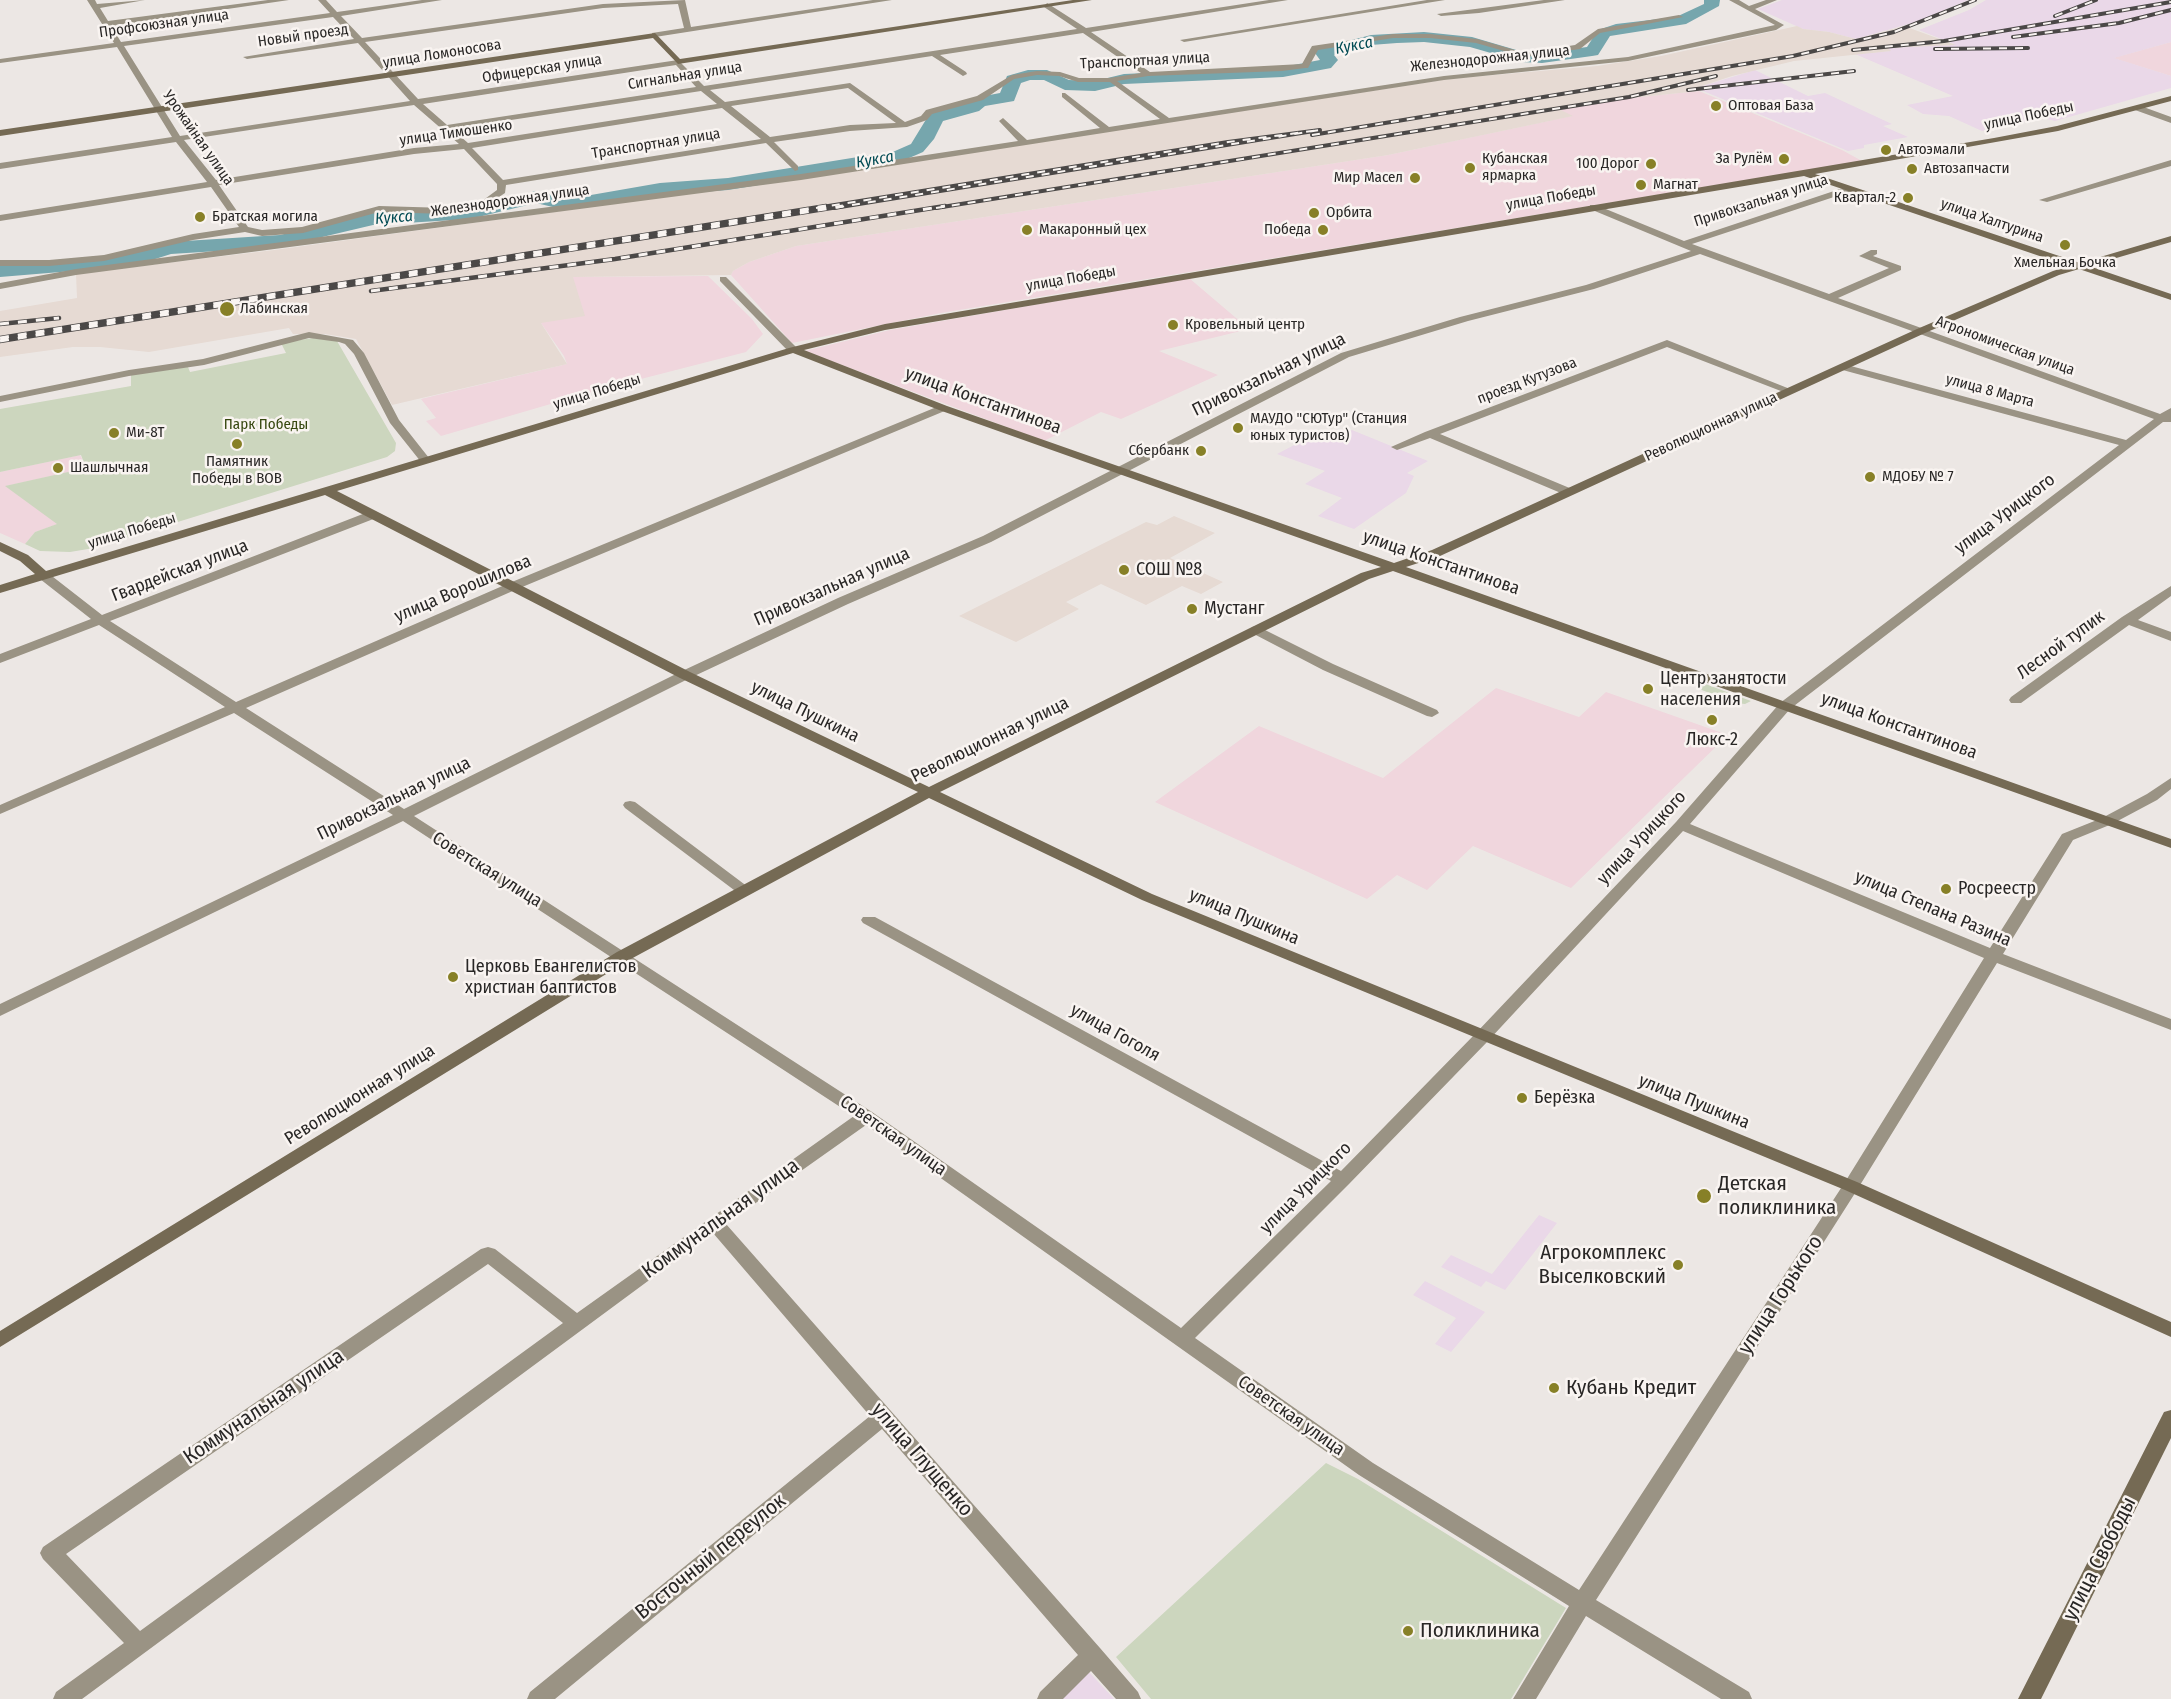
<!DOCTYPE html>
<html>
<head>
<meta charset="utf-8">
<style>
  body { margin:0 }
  canvas { display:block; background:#ece7e4 }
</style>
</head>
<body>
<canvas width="2171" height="1699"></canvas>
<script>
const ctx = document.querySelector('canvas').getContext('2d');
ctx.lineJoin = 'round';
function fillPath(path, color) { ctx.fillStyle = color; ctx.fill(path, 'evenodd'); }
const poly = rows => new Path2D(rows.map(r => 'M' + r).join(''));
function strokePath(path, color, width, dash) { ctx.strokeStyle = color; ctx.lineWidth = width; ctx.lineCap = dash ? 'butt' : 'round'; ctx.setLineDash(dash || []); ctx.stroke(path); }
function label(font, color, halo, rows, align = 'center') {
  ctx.font = font + ' "Fira Sans Condensed",sans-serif'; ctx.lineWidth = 5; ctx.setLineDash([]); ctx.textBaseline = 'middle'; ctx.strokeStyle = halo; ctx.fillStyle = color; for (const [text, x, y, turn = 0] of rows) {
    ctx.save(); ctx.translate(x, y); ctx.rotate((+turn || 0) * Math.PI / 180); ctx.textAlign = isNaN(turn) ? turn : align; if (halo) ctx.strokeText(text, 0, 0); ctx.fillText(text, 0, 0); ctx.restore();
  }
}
fillPath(poly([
  [2171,42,2171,76,2113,58],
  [1699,91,1842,150,1862,161,941,313,792,343,731,275,733,271,749,262,796,246,1388,155,1572,116,1558,110,1630,98],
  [708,276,752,319,763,334,746,352,602,389,441,436,426,421,436,418,421,399,567,364,564,356,541,323,573,277],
  [1189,278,1249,329,1159,351,1218,375,1121,419,1101,412,1044,441,805,351,890,330],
  [80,455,87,468,6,486,58,524,35,532,25,544,0,533,0,472],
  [1496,688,1579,717,1606,692,1728,735,1571,888,1473,846,1427,890,1397,875,1367,899,1155,802,1259,726,1383,778]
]), '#f0d6dd');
fillPath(poly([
  [1782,0,1968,0,1919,21,1856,39,1829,32,1803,29,1758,9],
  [1986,0,2171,0,2171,42,2114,58,2171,76,2171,88,2055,121,2044,118,2036,119,1982,131,1949,116,1923,114,1907,105,1953,96,1855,54,1890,51,1887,48,1954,44,1919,30,1969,10],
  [1755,70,1808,96,1825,93,1892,124,1883,126,1908,137,1864,145,1864,148,1848,151,1696,88],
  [1352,430,1428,461,1407,473,1414,476,1406,493,1354,529,1318,516,1342,498,1305,484,1325,471,1277,454,1302,441,1315,441,1335,432,1343,435],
  [1539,1215,1557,1223,1505,1290,1486,1281,1481,1287,1441,1267,1451,1255,1492,1274],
  [1425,1281,1485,1312,1451,1352,1435,1344,1456,1318,1413,1295],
  [1089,1672,1114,1699,1062,1699]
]), '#ead8e8');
fillPath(poly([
  [1797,26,1803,29,1829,32,1856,39,1904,26,1956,45,1888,48,1891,51,1794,61,1732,76,1696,88,1699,91,1630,98,1559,109,1573,116,1388,155,796,246,749,262,733,271,731,275,573,277,585,316,541,323,567,364,392,405,356,339,325,334,293,334,289,328,149,352,100,347,73,347,0,357,0,311,77,298,76,274,274,250,811,177,1449,79,1597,66,1661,56],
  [1174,516,1215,533,1170,558,1223,582,1201,594,1182,586,1146,605,1101,584,1066,602,1079,609,1016,642,959,616,1146,522,1157,525]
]), '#e6dad3');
fillPath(poly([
  [313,338,337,341,396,443,395,451,387,457,94,548,70,552,40,551,25,544,35,532,57,524,5,486,86,468,81,455,0,472,0,409,131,386,131,374,188,367,190,372,286,353,281,343],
  [1700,682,1751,701,1745,704,1736,703,1699,689,1697,686],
  [1326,1463,1358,1479,1566,1608,1511,1699,1151,1699,1116,1657]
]), '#ccd6be');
fillPath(poly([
  [1704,0,1720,0,1719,6,1686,24,1610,36,1598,55,1592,56,1542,63,1522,62,1470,47,1424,42,1397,43,1371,45,1337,53,1334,55,1338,60,1331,68,1283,77,1124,84,1095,91,1065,90,1044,80,1030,80,1021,83,1014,101,985,106,979,111,943,121,934,139,923,152,900,162,728,190,660,195,591,207,557,208,536,203,470,219,373,225,280,247,171,254,133,266,0,277,0,265,130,254,169,242,280,235,373,213,470,207,536,191,557,196,591,195,660,183,728,178,895,151,911,144,930,113,967,103,974,98,1000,93,1007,76,1028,70,1047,70,1069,80,1095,81,1124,74,1283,67,1320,60,1315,53,1317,49,1371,35,1424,32,1472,37,1523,52,1542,53,1587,47,1598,30,1616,24,1676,17,1704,4,1704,0]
]), '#76a6ad');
fillPath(poly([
  [87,0,95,0,97,4,145,0,100,8,108,21,268,0,289,0,111,26,121,42,330,13,318,0,326,0,337,12,422,0,442,0,341,16,362,38,603,4,685,0,691,27,873,0,892,0,655,37,652,37,652,33,684,28,678,4,603,8,365,42,418,99,678,60,704,86,1077,29,1044,7,1047,3,1086,28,1269,0,1288,0,1091,32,1150,72,1302,64,1312,46,1393,34,1430,34,1477,39,1525,53,1575,45,1598,29,1679,15,1683,17,1600,33,1580,49,1525,57,1476,43,1430,38,1393,38,1318,50,1308,68,1305,68,1282,71,1148,76,1117,81,1169,118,1444,76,1628,57,1775,25,1729,0,1739,0,1749,6,1766,0,1777,0,1755,9,1784,25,1776,30,1628,61,1444,80,801,180,76,275,0,289,0,283,76,269,801,174,1018,141,999,121,1003,118,1027,140,1100,128,1062,97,1062,93,1065,93,1109,127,1160,119,1110,82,1078,82,1059,76,1037,75,1014,79,983,100,932,114,927,120,907,127,850,131,774,142,798,166,798,170,795,171,766,143,506,185,505,193,481,209,447,214,379,212,303,233,262,236,245,232,193,240,104,261,49,266,0,266,0,260,49,260,104,255,193,234,239,227,211,187,0,221,0,215,207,182,176,142,0,169,0,163,172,137,117,47,0,63,0,59,114,43,87,0],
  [333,17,354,39,243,57,247,59,358,43,410,101,180,136,124,46,333,17],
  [1083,33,1141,73,1109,78,1079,78,1060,72,1037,71,1012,75,977,96,926,110,921,116,905,122,850,83,725,102,710,90,932,56,963,76,967,74,966,72,940,55,1083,33],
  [676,65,696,87,447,125,423,104,676,65],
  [848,88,896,123,850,125,770,137,731,106,848,88],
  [701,91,717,104,468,143,452,129,701,91],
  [414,105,459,144,414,148,216,180,184,140,414,105],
  [722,108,761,139,503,180,472,148,722,108],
  [464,149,497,184,497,190,478,204,447,208,379,206,302,227,262,230,248,227,219,185,414,154,464,149],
  [1427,0,1445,0,1184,42,1180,40,1427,0],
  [1544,0,1565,0,1479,13,1441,16,1437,14,1544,0],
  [2138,105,2171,117,2171,123,2135,110,2134,108,2138,105],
  [2171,160,2171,166,2047,202,2039,200,2171,160],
  [1849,186,1854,189,1852,191,1692,244,1829,294,1889,268,1859,256,1871,250,1877,250,1877,254,1873,256,1901,266,1901,270,1838,298,2160,414,2171,408,2171,422,2163,422,1790,709,1690,824,1990,948,2062,834,2102,818,2147,794,2171,778,2171,789,2157,800,2112,824,2073,840,2003,954,2171,1019,2171,1030,1997,963,1857,1190,1596,1600,1749,1692,1752,1699,1721,1699,1586,1616,1536,1699,1513,1699,1569,1606,1359,1475,866,1125,726,1224,1100,1648,1138,1692,1141,1699,1116,1699,1091,1671,1063,1699,1037,1699,1040,1692,1078,1655,882,1429,555,1699,527,1699,530,1692,870,1416,713,1233,82,1699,53,1699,56,1692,124,1643,43,1559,40,1553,43,1547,481,1249,488,1247,495,1249,577,1313,854,1116,403,821,0,1016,0,1004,393,815,234,713,0,814,0,805,225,707,99,625,0,663,0,654,91,619,40,579,38,576,40,573,48,573,102,615,368,512,376,512,376,518,110,621,236,702,507,584,939,406,947,406,947,410,515,590,246,708,404,809,680,672,838,598,983,536,1341,353,1460,317,1586,285,1691,251,1590,209,1590,205,1596,205,1684,241,1849,186],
  [1700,254,2154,419,2126,440,1847,365,1839,365,1839,369,2119,445,1780,703,1676,822,1476,1033,1341,1171,875,917,863,917,861,920,863,923,1331,1181,1181,1328,872,1112,414,816,690,678,848,604,991,542,1349,357,1468,321,1594,289,1700,254],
  [1683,831,1984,958,1845,1182,1579,1590,1373,1463,1195,1338,1349,1184,1488,1041,1683,831],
  [488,1264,563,1323,140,1631,66,1554,488,1264],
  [720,277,726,277,797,348,797,352,789,352,720,281,720,277],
  [309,332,353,340,364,353,399,420,429,458,429,462,421,462,390,423,354,354,345,344,339,342,309,338,204,365,129,376,0,402,0,396,129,370,203,359,309,332],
  [1667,340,1795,391,1790,394,1786,393,1667,347,1440,434,1572,489,1574,492,1568,496,1430,438,1397,450,1391,447,1425,432,1667,340],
  [2171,586,2171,596,2138,620,2171,632,2171,641,2129,625,2021,703,2011,703,2009,700,2011,697,2122,617,2171,586],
  [1257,626,1333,664,1437,710,1439,713,1432,717,1427,716,1323,670,1252,633,1250,630,1252,627,1257,626],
  [630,801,635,802,748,887,751,890,748,893,738,893,625,808,623,805,625,802,630,801]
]), '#9a9384');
fillPath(poly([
  [1073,0,1092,0,678,64,653,38,0,136,0,130,655,33,680,59,1073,0],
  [2171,96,2171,101,2058,131,1815,174,2080,263,2171,236,2171,242,2089,266,2171,294,2171,300,2079,269,2059,275,1925,333,1440,556,1406,567,2171,839,2171,848,1393,571,1369,579,940,792,1152,894,1857,1182,2171,1322,2171,1337,1845,1190,1142,900,929,798,629,960,0,1347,0,1331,617,952,918,792,680,678,325,495,0,593,0,585,35,574,20,561,0,551,0,542,28,555,46,571,789,348,885,324,1994,138,2057,126,2171,96],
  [1804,176,2069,266,2053,271,1917,329,1432,550,1394,563,947,406,804,350,885,330,1804,176],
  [793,353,939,410,1381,567,1361,573,929,787,690,672,337,491,793,353],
  [2171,1410,2171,1438,2041,1699,2018,1699,2164,1412,2171,1410]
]), '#756a54');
const railFar1 = poly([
  [2055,16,2096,0],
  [2013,37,2119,23,2171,10],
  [1935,49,2028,48],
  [1853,50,1944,41,2171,2],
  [1688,90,1854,71],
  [1312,135,1793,56,1894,32,1975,0],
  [816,208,1228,142,1320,130,834,208],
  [936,208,1629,97,1716,76]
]);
const rail = poly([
  [371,291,615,259,945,206],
  [0,324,59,318],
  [0,338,826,206],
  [0,341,843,206]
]);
strokePath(railFar1, '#4b4847', 4);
strokePath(rail, '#4b4847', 4.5);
strokePath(railFar1, '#f9f4f1', 2, [8]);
strokePath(rail, '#f9f4f1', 3, [9]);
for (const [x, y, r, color] of [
  [1716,106,6,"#878027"],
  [1886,150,6,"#878027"],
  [1784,159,6,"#878027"],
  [1651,164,6,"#878027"],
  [1470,168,6,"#878027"],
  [1912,169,6,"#878027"],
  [1415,178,6,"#878027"],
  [1641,185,6,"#878027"],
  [1908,198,6,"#878027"],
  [1314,213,6,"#878027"],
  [200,217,6,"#878027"],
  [1027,230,6,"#878027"],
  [1323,230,6,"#878027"],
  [2065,245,6,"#878027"],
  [227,309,8,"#878027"],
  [1173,325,6,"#878027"],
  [1238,428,6,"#878027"],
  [114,433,6,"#878027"],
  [237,444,6,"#878027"],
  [1201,451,6,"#878027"],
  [58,468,6,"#878027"],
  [1870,477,6,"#878027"],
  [1124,570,6,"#878027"],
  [1192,609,6,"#878027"],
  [1648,689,6,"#878027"],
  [1712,720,6,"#878027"],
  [1946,889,6,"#878027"],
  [453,977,6,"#878027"],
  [1522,1098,6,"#878027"],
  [1704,1196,8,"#878027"],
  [1678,1265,6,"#878027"],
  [1554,1388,6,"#878027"],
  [1408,1631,6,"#878027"]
]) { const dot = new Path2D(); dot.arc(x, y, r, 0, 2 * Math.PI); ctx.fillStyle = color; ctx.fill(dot); strokePath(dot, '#f9f4f1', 2); }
label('15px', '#292726', '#f9f4f1', [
  ["Профсоюзная улица",164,24,-8],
  ["Новый проезд",303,36,-8],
  ["улица Ломоносова",442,54,-9],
  ["Железнодорожная улица",1490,59,-6],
  ["Транспортная улица",1145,61,-3],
  ["Офицерская улица",542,69,-9],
  ["Сигнальная улица",685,76,-9],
  ["улица Победы",2029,116,-12],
  ["улица Тимошенко",456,133,-8],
  ["Урожайная улица",198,138,55],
  ["Транспортная улица",656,144,-9],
  ["улица Победы",1551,198,-10],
  ["Железнодорожная улица",510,201,-8],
  ["Привокзальная улица",1761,201,-18],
  ["улица Халтурина",1992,221,19],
  ["улица Победы",1071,279,-10],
  ["Агрономическая улица",2005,346,20],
  ["проезд Кутузова",1527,381,-21],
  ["улица 8 Марта",1990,391,15],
  ["улица Победы",597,392,-17],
  ["Революционная улица",1711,427,-25],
  ["улица Победы",132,531,-17]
]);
label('15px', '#292726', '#f9f4f1', [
  ["Оптовая База",1728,106],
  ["Автоэмали",1898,150],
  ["Кубанская",1482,159],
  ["ярмарка",1482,176],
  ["За Рулём",1772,159,"right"],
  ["100 Дорог",1639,164,"right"],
  ["Автозапчасти",1924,169],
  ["Мир Масел",1403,178,"right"],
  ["Магнат",1653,185],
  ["Квартал-2",1896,198,"right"],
  ["Орбита",1326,213],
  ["Братская могила",212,217],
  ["Макаронный цех",1039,230],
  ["Победа",1311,230,"right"],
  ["Хмельная Бочка",2065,263,"center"],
  ["Лабинская",240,309],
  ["Кровельный центр",1185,325],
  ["МАУДО \"СЮТур\" (Станция",1250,419],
  ["юных туристов)",1250,436],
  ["Ми-8Т",126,433],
  ["Сбербанк",1189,451,"right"],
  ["Памятник",237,462,"center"],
  ["Победы в ВОВ",237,479,"center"],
  ["Шашлычная",70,468],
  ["МДОБУ № 7",1882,477]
], 'left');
label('15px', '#374810', '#f9f4f1', [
  ["Парк Победы",266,425]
]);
label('italic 16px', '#004a53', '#f9f4f1', [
  ["Кукса",1354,46,-11],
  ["Кукса",875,160,-10],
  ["Кукса",394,218,-5]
]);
label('18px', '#292726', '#f9f4f1', [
  ["Привокзальная улица",1269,375,-26],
  ["улица Константинова",983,401,20],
  ["улица Урицкого",2005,514,-37],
  ["улица Константинова",1441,563,19],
  ["Гвардейская улица",180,571,-21],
  ["Привокзальная улица",832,587,-24],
  ["улица Ворошилова",463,589,-23],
  ["Лесной тупик",2061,645,-36],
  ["улица Пушкина",805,712,26],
  ["улица Константинова",1899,726,20],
  ["Революционная улица",990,740,-26],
  ["Привокзальная улица",394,799,-26],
  ["улица Урицкого",1642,838,-47],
  ["Советская улица",487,870,32],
  ["улица Степана Разина",1933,909,23],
  ["улица Пушкина",1244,917,23],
  ["улица Гоголя",1115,1033,29],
  ["Революционная улица",360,1095,-32],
  ["улица Пушкина",1694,1102,22],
  ["Советская улица",893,1136,35],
  ["улица Урицкого",1306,1188,-45],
  ["Советская улица",1291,1416,35]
]);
label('18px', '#292726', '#f9f4f1', [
  ["СОШ №8",1136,570],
  ["Мустанг",1204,609],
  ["Центр занятости",1660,679],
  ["населения",1660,700],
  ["Люкс-2",1712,740,"center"],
  ["Росреестр",1958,889],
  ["Церковь Евангелистов",465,967],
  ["христиан баптистов",465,988],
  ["Берёзка",1534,1098]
], 'left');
label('21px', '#292726', '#f9f4f1', [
  ["Детская",1718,1184],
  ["поликлиника",1718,1208],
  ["Агрокомплекс",1666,1253,"right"],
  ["Выселковский",1666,1277,"right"],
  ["Кубань Кредит",1566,1388],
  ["Поликлиника",1420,1631]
], 'left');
label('21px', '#292726', '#f9f4f1', [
  ["Коммунальная улица",721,1219,-36],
  ["улица Горького",1781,1295,-57],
  ["Коммунальная улица",264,1407,-34],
  ["улица Глущенко",922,1460,49],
  ["Восточный переулок",711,1557,-39],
  ["улица Свободы",2100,1559,-63]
]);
</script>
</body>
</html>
